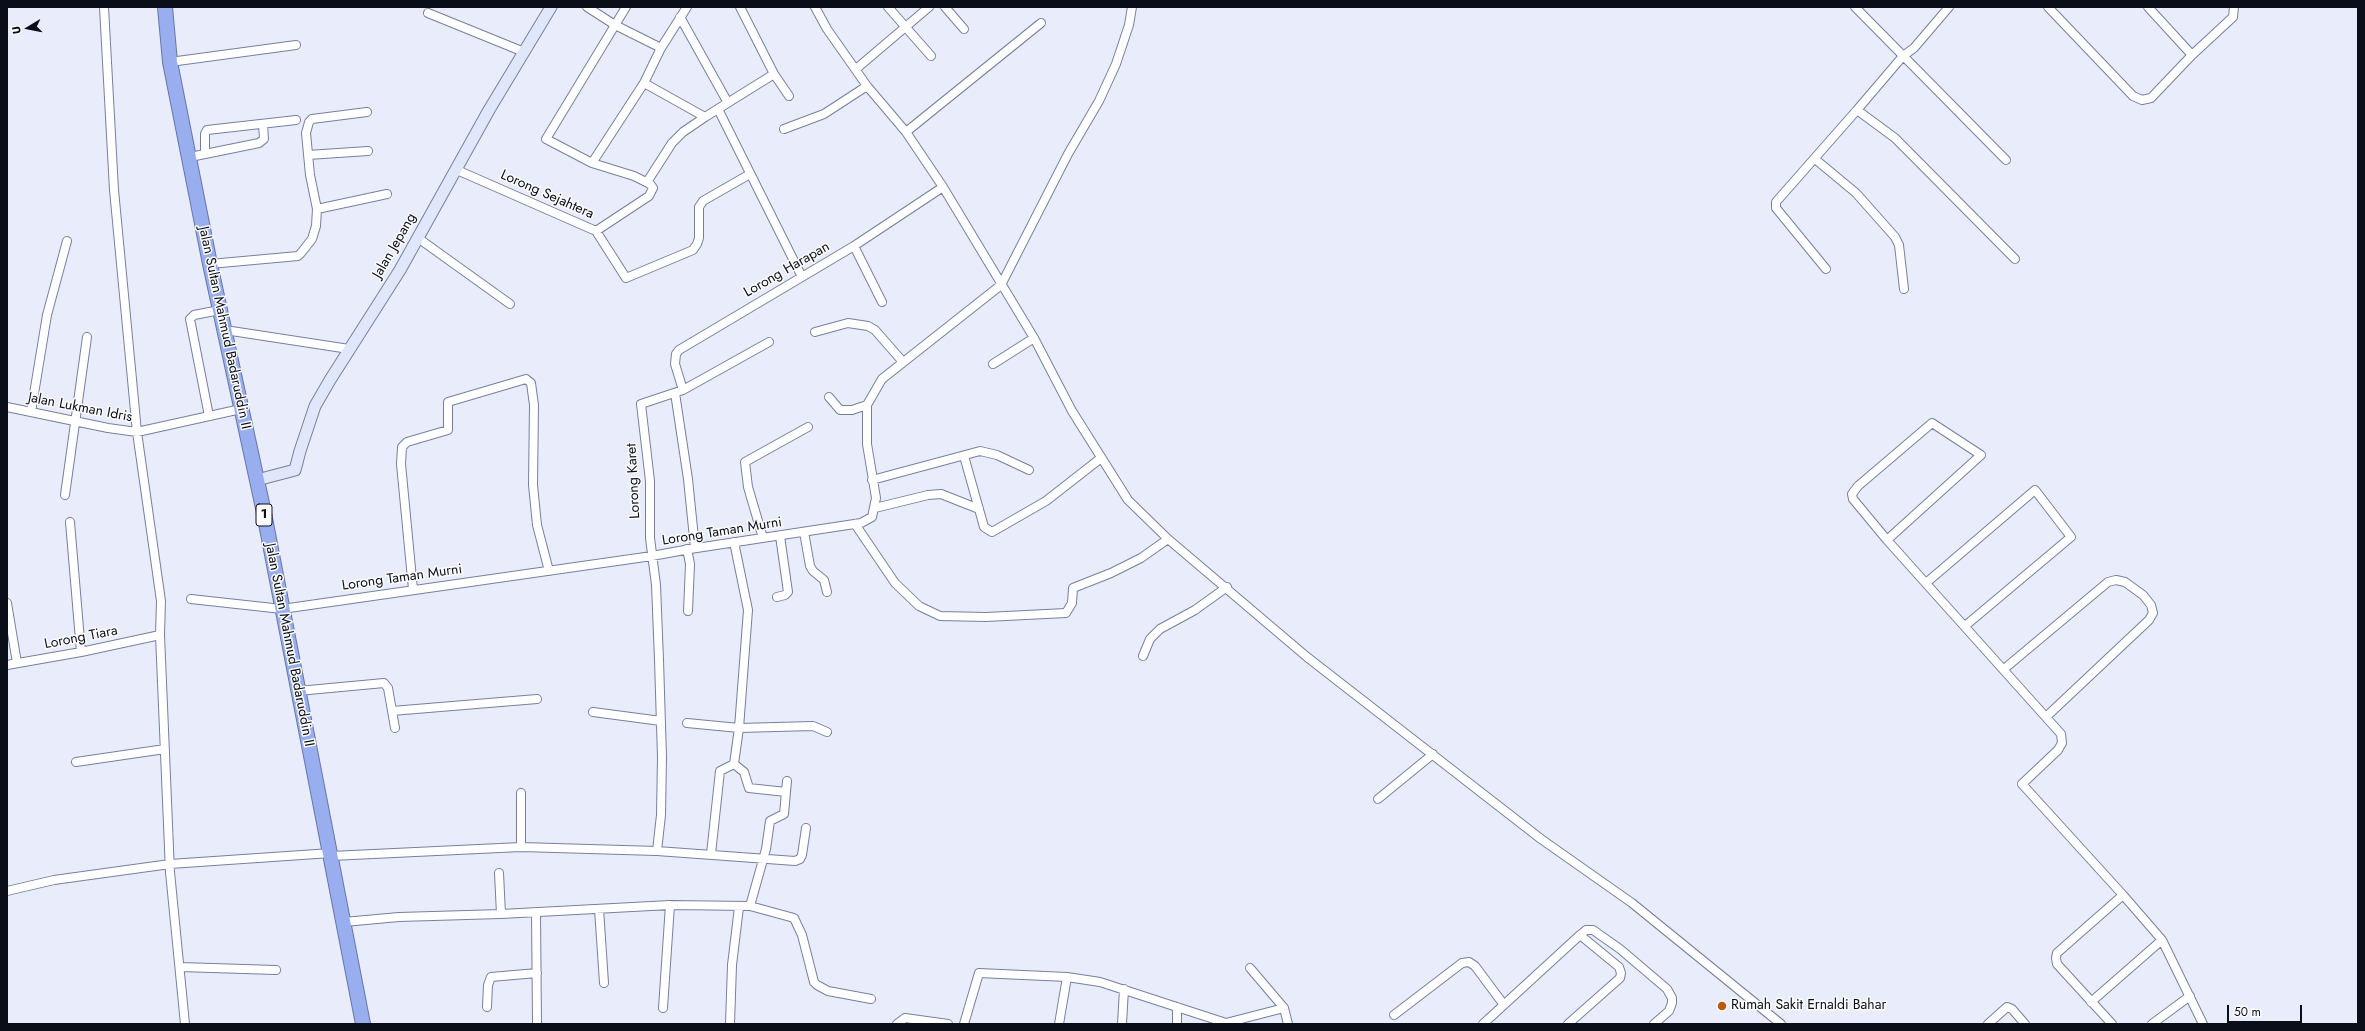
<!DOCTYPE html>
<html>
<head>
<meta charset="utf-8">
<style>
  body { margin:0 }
  #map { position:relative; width:2365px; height:1031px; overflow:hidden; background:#e9edfb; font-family:Jost,sans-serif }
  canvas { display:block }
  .frame { position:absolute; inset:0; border:8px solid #0a0e19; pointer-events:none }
  .north { position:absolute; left:8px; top:8px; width:40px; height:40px; -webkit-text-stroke:3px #fbfbfb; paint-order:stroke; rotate:260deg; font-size:11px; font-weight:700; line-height:16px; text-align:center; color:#0a0e19 }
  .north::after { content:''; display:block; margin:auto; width:14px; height:18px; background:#0a0e19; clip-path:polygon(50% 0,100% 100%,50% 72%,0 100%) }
  .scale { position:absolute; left:2227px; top:1005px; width:75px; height:18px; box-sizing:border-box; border:2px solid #0a0e19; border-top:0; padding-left:5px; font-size:12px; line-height:14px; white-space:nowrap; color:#0a0e19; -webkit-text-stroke:3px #fbfbfb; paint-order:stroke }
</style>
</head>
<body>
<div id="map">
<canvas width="2365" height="1031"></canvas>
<div class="frame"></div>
<div class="north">U</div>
<div class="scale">50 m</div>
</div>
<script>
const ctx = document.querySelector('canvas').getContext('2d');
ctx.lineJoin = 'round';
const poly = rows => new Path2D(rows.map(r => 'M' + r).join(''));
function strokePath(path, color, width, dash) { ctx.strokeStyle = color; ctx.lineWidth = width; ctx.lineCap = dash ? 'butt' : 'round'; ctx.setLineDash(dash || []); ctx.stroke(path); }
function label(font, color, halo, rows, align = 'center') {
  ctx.font = font + ' Jost,sans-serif'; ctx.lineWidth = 3; ctx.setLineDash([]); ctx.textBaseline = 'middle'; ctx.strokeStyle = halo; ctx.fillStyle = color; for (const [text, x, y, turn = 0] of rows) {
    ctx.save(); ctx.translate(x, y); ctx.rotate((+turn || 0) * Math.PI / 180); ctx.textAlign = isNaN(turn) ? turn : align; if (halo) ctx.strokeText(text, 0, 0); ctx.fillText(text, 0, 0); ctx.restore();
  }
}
const street = poly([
  [104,7,114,190,137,432,161,601,160,635,170,872,185,1024],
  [587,7,615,25,661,48,644,83,592,163],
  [740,7,774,74,789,96],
  [815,7,827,29,867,86,906,132,943,187,1034,338,1072,411,1128,500,1168,539,1307,657,1541,839,1632,903,1781,1024],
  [888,7,931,56],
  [945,7,964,29],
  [1855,7,2006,160],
  [1949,7,1914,48,1903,56,1857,110,1895,138,2015,259],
  [2048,7,2133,96,2142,100,2151,98,2192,55,2233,17,2234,7],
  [2148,7,2192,55],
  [428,13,524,52],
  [680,17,728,103],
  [661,48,687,7],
  [170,62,296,45],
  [856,69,929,7],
  [644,83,705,117,774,74],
  [718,109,802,277],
  [784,129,824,114,867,86],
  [906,132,1041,23],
  [205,154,259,143,264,139,263,124],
  [308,155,368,151],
  [190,157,205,154,205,134,207,130,296,120],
  [1815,159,1856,193,1895,237,1899,245,1904,289],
  [457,170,596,231,626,278,693,250,697,244,699,238,699,207,703,201,750,174],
  [647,182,672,143,683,132,705,117],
  [317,209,387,194],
  [596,231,649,196,653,188,650,184,634,176,592,163,546,139,626,7],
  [418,238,510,304],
  [854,246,882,302],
  [210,264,298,256,301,253,312,239,316,226,317,209,310,175,306,133,309,122,312,119,367,112],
  [1826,269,1776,208,1776,202,1857,110],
  [225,330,349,349],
  [815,332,848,323,868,326,875,330,903,362],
  [993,364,1034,338],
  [683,390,675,364,676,354,679,350,854,246,943,187],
  [675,393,688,479,695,548],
  [829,397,840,410,852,410,867,405],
  [7,407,108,428,137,432,241,409],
  [31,412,47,315,67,241],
  [209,416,190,319,194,315,220,310],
  [964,456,984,527,992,532,1046,501,1101,458],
  [872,480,980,451,997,455,1029,470],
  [65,495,87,337],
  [875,508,928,495,941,494,979,509],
  [70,522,81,652],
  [855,524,895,583,919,606,940,616,986,617,1066,613,1072,603,1073,588,1111,573,1141,558,1168,539],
  [804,532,810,566,813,571,824,580,827,592],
  [763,538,748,487,745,462,808,427],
  [1887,540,1981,455,1932,423,1858,486,1852,494,1853,499,1887,540,2061,734,2062,743,2058,750,2022,784,2123,895],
  [687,549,690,564,688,611],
  [1926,583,2035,490,2071,537,1965,626],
  [413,589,401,464,402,447,407,442,448,430,448,402,526,379,531,383,534,405,533,485,537,525,549,571],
  [777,597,785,595,788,592,780,536],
  [191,599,282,609,652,556,690,549,861,523,872,517,876,498,867,444,867,405,882,379,1001,285,1068,154,1099,101,1116,64,1129,25,1132,7],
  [7,603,17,663],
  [1143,656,1150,639,1160,629,1195,610,1227,587],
  [7,665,81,652,160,635],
  [2004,669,2108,582,2116,580,2125,582,2143,595,2151,605,2153,613,2149,620,2047,716],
  [298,691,384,683,388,688,395,728],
  [392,711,537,699],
  [593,712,661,721],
  [687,723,739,728,813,726,827,732],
  [76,762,165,749],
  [734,764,739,728,748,610,734,542],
  [734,764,744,772,749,788,786,792],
  [521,793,521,847],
  [1378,799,1433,754],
  [657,851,661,815,662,757,659,660,656,585,650,538,650,481,641,404,683,390,769,342],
  [711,854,720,771,734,764],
  [331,856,521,847,657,851,795,861,800,859,802,855,806,828],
  [499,873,501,914],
  [7,891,54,880,170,864,331,853],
  [670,905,750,906,766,849,770,821,784,814,787,781],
  [750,906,794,918,802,935,814,982,817,985,828,991,871,999],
  [599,909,604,983],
  [536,912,537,1024],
  [344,922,399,917,501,914,670,905,663,1008],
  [1580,935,1586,930,1593,930,1620,949,1667,989,1672,998,1672,1003,1669,1011,1654,1024],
  [180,967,276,970],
  [1250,968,1284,1008],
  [2091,1002,2162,940],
  [487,1007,488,985,491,977,537,973],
  [1177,1007,1177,1024],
  [1394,1015,1462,963,1469,962,1475,966,1504,1005],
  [730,1024,732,965,739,907],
  [897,1024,905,1018,948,1024],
  [964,1024,979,973,1067,977],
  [1059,1024,1067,977,1100,982,1226,1023],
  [1122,1024,1124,989],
  [1222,1024,1284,1008,1288,1024],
  [1483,1024,1580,935,1619,967,1621,973,1620,978,1568,1024],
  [1988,1024,2007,1007,2012,1009,2025,1024],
  [2112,1024,2057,964,2056,958,2057,953,2123,895,2162,940,2203,1024],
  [2152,1024,2190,996]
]);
const secondary = poly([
  [257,480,295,470,300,451,315,406,330,380,400,270,489,110,551,7]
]);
const highway = poly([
  [165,7,170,62,210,264,263,508,363,1024]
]);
strokePath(street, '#76809e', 10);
strokePath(secondary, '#76809e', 13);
strokePath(highway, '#6776a4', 16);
strokePath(street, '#fff', 8);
strokePath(secondary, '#e0e7fa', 11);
strokePath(highway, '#99aeef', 14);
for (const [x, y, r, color] of [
  [1722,1006,5,"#ba5c10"]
]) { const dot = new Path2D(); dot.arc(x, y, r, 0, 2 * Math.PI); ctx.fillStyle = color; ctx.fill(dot); strokePath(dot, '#fbfbfb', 1.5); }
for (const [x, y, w] of [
  [264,515,16]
]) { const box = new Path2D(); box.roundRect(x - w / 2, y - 11, w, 22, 3); ctx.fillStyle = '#fbfbfb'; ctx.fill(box); strokePath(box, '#0a0e19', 1); }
label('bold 13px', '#0a0e19', null, [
  ["1",264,515]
]);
label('14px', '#0a0e19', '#fbfbfb', [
  ["Lorong Sejahtera",547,195,24],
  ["Jalan Jepang",395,246,-60],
  ["Lorong Harapan",787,270,-30],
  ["Jalan Sultan Mahmud Badaruddin II",224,328,78],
  ["Jalan Lukman Idris",80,408,11],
  ["Lorong Karet",634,481,-93],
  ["Lorong Taman Murni",722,532,-9],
  ["Lorong Taman Murni",402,578,-8],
  ["Lorong Tiara",81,638,-11],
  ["Jalan Sultan Mahmud Badaruddin II",289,645,79]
]);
label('14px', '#0a0e19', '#fbfbfb', [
  ["Rumah Sakit Ernaldi Bahar",1731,1006]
], 'left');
</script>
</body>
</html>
